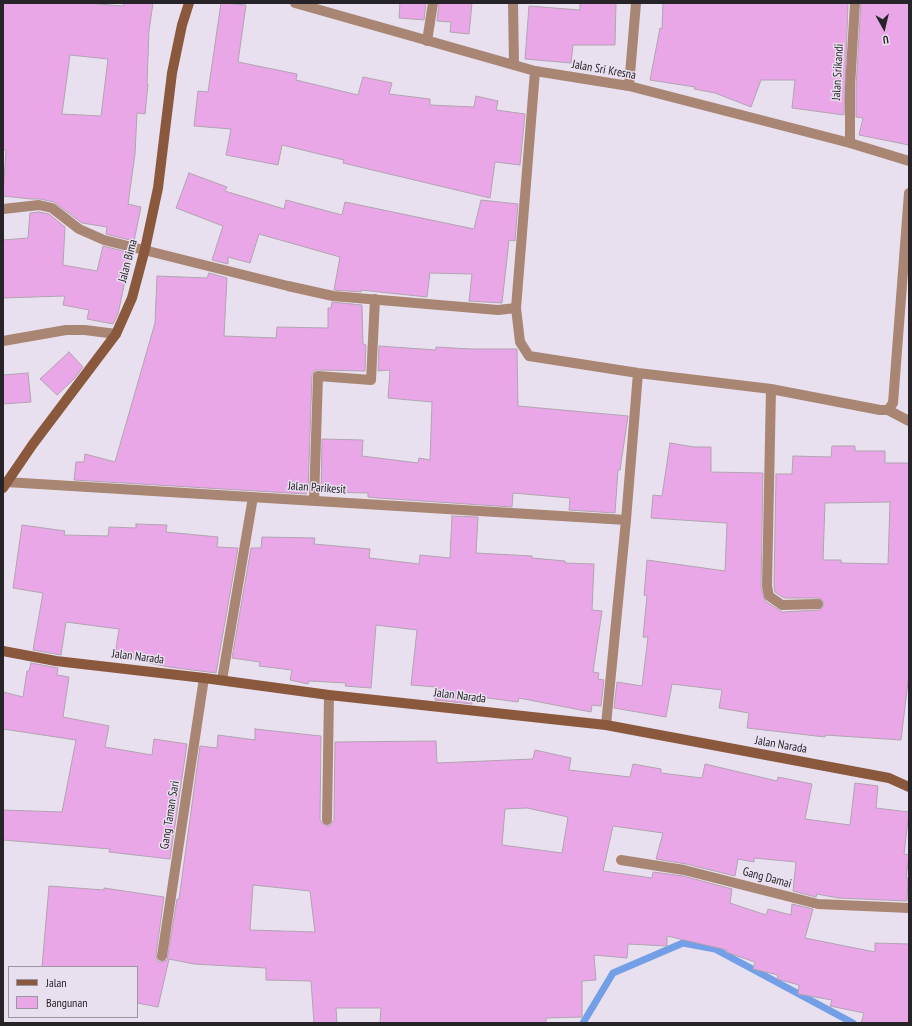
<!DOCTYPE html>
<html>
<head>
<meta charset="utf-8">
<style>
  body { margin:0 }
  #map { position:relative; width:912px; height:1026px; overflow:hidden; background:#e9e0ef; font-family:"PT Sans Narrow",sans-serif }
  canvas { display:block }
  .frame { position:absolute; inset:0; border:4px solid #272429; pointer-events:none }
  .legend { position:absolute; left:8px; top:966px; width:130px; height:52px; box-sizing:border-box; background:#e9e0ef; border:1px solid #9b95a0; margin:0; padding:5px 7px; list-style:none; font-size:12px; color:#272429 }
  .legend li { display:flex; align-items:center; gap:8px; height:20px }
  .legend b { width:20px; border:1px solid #9b95a0 }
  .north { position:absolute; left:864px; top:8px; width:40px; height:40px; -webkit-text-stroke:3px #e9e0ef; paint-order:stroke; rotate:172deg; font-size:11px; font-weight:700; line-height:16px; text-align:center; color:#272429 }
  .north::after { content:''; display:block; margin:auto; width:14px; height:18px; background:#272429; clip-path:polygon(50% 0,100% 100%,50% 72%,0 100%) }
</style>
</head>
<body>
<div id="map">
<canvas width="912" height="1026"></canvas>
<div class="frame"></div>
<ul class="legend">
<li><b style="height:5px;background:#8a583c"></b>Jalan</li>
<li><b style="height:11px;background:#eaa7e8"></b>Bangunan</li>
</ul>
<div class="north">U</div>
</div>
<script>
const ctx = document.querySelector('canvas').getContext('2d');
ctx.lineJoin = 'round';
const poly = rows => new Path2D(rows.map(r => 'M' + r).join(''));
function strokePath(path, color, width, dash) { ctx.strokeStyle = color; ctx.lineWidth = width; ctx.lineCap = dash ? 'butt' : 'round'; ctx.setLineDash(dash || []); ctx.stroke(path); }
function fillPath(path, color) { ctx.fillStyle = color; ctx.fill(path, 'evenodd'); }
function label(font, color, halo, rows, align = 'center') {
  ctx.font = font + ' "PT Sans Narrow",sans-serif'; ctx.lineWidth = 3; ctx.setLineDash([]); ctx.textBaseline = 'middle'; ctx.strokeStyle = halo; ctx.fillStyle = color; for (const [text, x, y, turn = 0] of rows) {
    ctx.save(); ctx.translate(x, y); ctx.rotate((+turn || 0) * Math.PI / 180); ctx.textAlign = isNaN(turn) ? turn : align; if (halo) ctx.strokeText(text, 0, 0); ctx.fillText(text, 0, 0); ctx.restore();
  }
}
strokePath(poly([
  [583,1023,613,973,683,943,715,949,853,1023]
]), '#739fe6', 7);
const building = poly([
  [3,3,85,3,123,6,124,3,153,3,149,31,147,84,148,84,145,114,137,113,135,154,128,204,141,207,134,241,106,234,107,227,82,223,54,202,40,199,31,199,3,196,6,150,3,150,3,3],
  [70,55,108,59,101,116,62,114,70,55],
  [221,3,246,5,238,62,297,74,296,80,358,95,363,77,392,83,389,94,430,99,430,105,474,107,476,96,498,101,496,110,525,114,520,165,495,162,490,198,343,163,344,160,282,145,278,165,226,155,231,129,194,126,198,91,208,92,221,3],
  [400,3,426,3,424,20,399,18,400,3],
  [439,3,472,3,469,34,450,32,451,22,437,21,439,3],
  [580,3,616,3,615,45,573,45,571,63,525,59,529,6,580,10,580,3],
  [663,3,848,3,844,115,792,108,795,80,761,80,751,107,715,93,694,89,695,87,650,80,660,28,662,29,663,3],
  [861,3,909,3,909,145,859,135,863,118,856,117,856,87,861,3],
  [189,173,227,187,225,191,284,209,286,200,342,215,345,202,474,229,481,200,518,204,515,241,509,240,502,303,469,301,472,274,430,273,427,297,361,290,361,292,334,290,340,257,259,234,250,263,228,257,228,264,212,260,223,226,176,208,189,173],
  [39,212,49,214,65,227,63,265,97,271,103,246,131,253,118,314,113,324,87,319,89,310,63,305,65,296,3,298,3,240,28,238,30,213,39,212],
  [209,273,227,278,224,336,276,338,277,327,328,328,328,308,331,308,332,302,362,305,363,344,366,345,365,371,318,370,315,370,312,375,308,491,306,494,74,480,76,462,84,462,85,454,115,462,155,323,157,276,207,278,209,273],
  [379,346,436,350,436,347,471,349,517,349,518,406,628,416,620,470,618,470,615,513,569,510,570,498,513,493,512,507,378,498,368,497,368,493,321,492,322,439,363,440,362,456,418,463,419,458,430,460,432,402,388,398,390,370,378,371,379,346],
  [69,352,83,367,74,379,57,395,40,379,69,352],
  [28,373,31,402,3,404,3,375,28,373],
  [670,443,694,447,711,447,711,472,763,473,761,587,765,601,782,612,819,610,823,607,824,603,821,599,818,598,784,598,775,592,774,585,776,474,792,474,793,456,831,457,832,446,855,446,855,451,885,451,885,463,909,463,909,673,901,740,825,735,825,737,747,728,749,713,719,708,722,690,672,684,666,717,614,708,617,682,642,686,648,637,643,637,647,596,644,595,647,560,725,571,727,523,651,518,653,495,662,496,670,443],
  [890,502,888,564,841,563,841,560,823,560,825,503,890,502],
  [452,516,478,517,476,553,532,556,532,558,565,561,565,563,594,564,592,610,602,611,593,672,599,673,598,679,604,680,601,706,592,705,591,712,519,698,518,702,473,696,472,704,435,700,436,687,411,685,417,630,376,625,371,688,345,686,346,683,309,681,308,684,290,680,292,670,259,666,260,662,232,658,251,548,261,548,262,537,315,538,314,544,370,549,369,558,419,564,420,555,450,558,452,516],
  [136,524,167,525,166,532,218,537,217,547,238,548,216,673,169,667,149,663,149,660,115,655,119,629,66,622,61,655,33,650,43,593,13,588,22,525,65,531,64,535,108,536,109,527,136,528,136,524],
  [31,663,58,668,57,675,69,677,63,717,109,726,105,747,152,755,154,739,187,744,170,859,109,852,110,849,3,840,3,810,62,812,76,740,3,729,3,692,23,697,27,671,29,671,31,663],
  [255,729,321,736,320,820,322,823,327,826,330,825,334,820,335,742,436,741,437,763,533,759,535,750,571,758,569,770,630,777,633,764,661,769,661,773,702,778,705,764,777,781,778,777,812,784,805,819,850,825,855,783,878,786,876,808,909,812,904,854,909,855,906,878,908,878,907,901,838,898,817,894,816,897,793,891,796,862,754,858,754,862,738,859,735,876,686,864,656,859,663,833,613,826,603,871,652,878,653,872,683,876,732,889,730,903,766,915,768,909,791,915,792,904,813,909,805,938,875,952,875,943,909,944,909,1023,861,1023,864,1013,830,1006,832,1000,798,994,799,985,777,979,778,975,753,969,755,962,726,952,727,950,667,936,667,946,628,944,627,958,594,955,596,980,582,981,582,1017,546,1018,546,1023,380,1023,381,1008,336,1008,337,1023,314,1023,311,981,266,980,266,968,194,964,169,959,158,1007,137,1003,137,967,42,967,49,886,104,890,104,888,164,897,156,955,158,961,161,962,167,960,177,899,179,899,200,746,217,748,218,735,255,740,255,729],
  [527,808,568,817,562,853,502,845,505,809,527,808],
  [253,885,310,891,315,932,250,930,253,885]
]);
fillPath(building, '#eaa7e8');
strokePath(building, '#b0a3b0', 1);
strokePath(poly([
  [513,3,514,65],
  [427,41,433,3],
  [535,71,516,308,520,342,529,356,638,373,771,389,880,410,888,410,909,421],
  [850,143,850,87,855,3],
  [3,209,39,205,52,208,79,229,104,240,288,286,333,296,498,310,516,308],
  [3,341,66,330,85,330,116,334],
  [771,389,767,586,769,596,782,605,818,604],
  [888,410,893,403,909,193],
  [6,482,626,520],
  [314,501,318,376,371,380,375,299],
  [222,680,253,497],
  [606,725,626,520,638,373],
  [327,820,329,695],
  [621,860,684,870,818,904,909,908],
  [162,956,204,678]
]), '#a98673', 10);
strokePath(poly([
  [295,3,535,71,629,86,850,143,909,161],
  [629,86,636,3]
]), '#a98673', 10);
strokePath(poly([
  [3,488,33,444,116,334,132,298,145,249,158,188,172,73,182,25,189,3],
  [3,651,56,661,204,678,329,695,606,725,889,778,909,787]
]), '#8a583c', 10);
label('12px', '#272429', '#e9e0ef', [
  ["Jalan Sri Kresna",604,70,10],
  ["Jalan Srikandi",838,72,-87],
  ["Jalan Bima",128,261,-75],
  ["Jalan Parikesit",317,488,4],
  ["Jalan Narada",138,657,7],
  ["Jalan Narada",460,696,7],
  ["Jalan Narada",781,745,10],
  ["Gang Taman Sari",170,815,-81],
  ["Gang Damai",767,878,15]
]);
</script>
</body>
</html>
